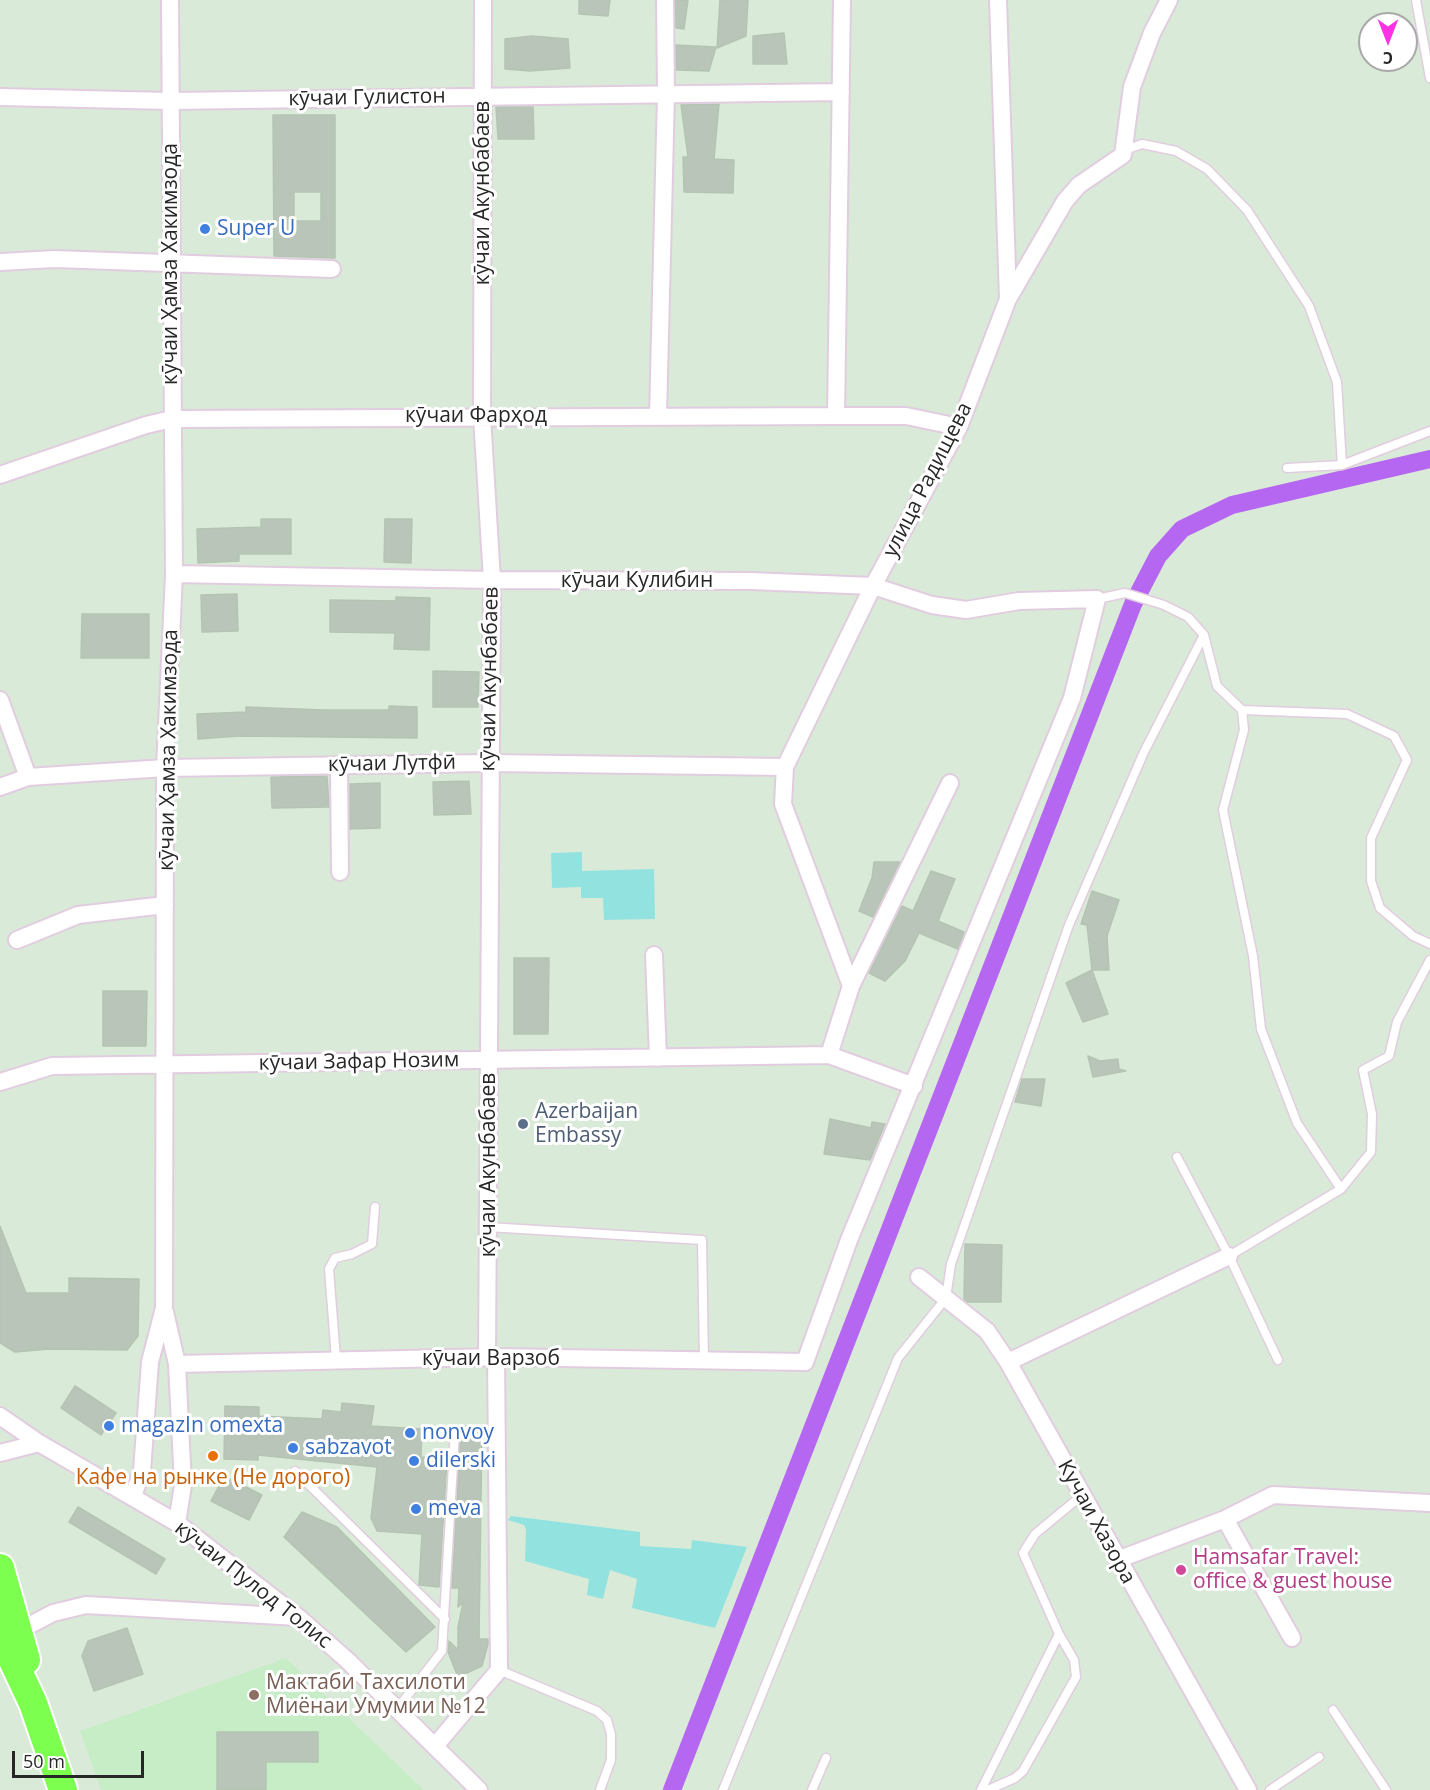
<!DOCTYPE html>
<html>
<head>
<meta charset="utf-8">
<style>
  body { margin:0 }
  #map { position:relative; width:1430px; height:1790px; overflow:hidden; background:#daead8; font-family:"Open Sans",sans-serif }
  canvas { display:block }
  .north { position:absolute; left:1358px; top:12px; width:60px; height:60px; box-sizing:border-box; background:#fff; border:2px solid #a9a9a9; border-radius:50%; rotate:180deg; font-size:16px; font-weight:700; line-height:24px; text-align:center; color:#272727 }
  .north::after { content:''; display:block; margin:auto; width:21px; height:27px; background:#fe32e5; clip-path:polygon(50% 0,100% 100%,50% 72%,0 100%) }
  .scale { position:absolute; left:12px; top:1751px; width:132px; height:27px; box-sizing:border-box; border:3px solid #272727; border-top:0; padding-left:8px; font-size:18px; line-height:21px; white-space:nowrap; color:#272727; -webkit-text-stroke:4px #fff; paint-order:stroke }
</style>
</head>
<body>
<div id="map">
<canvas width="1430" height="1790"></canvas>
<div class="north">С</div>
<div class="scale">50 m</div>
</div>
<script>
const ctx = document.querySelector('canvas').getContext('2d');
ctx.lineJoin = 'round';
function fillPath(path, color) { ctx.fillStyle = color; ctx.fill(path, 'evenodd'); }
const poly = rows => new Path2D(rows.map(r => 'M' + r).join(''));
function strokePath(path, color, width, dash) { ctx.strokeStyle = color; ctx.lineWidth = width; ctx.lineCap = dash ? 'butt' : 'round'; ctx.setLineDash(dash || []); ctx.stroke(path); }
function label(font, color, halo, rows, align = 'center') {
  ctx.font = font + ' "Open Sans",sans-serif'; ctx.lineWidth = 6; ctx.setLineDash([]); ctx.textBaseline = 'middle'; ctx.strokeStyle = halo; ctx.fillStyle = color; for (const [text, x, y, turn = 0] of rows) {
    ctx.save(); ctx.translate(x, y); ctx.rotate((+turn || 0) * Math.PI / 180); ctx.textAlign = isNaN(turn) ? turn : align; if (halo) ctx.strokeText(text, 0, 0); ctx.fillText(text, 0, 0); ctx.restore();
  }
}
fillPath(poly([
  [286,1658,424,1790,101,1790,80,1731]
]), '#c7edc6');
fillPath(poly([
  [582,852,582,871,654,869,655,919,604,920,603,898,581,898,581,887,552,888,551,853],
  [511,1516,640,1532,640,1546,691,1549,692,1540,747,1547,715,1628,632,1608,637,1579,610,1570,603,1599,587,1595,589,1579,525,1561,526,1530,524,1525,508,1520]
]), '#92e3e0');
strokePath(poly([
  [672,1790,1133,604,1158,556,1182,529,1232,505,1430,459]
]), '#b667f1', 18);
const building = poly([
  [579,0,610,0,608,16,579,14,579,0],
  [675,0,688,0,684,29,676,28,675,0],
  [720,0,748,0,746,36,717,48,720,0],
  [784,33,787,64,753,64,753,36,784,33],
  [532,36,568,39,570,68,530,71,505,69,505,39,532,36],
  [676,45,716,47,709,71,676,70,676,45],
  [719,104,714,159,734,160,733,193,684,192,683,157,688,157,681,105,719,104],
  [496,107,533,107,534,139,498,139,496,107],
  [273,115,335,115,335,258,274,256,273,115],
  [294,192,321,192,321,221,294,221,294,192],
  [261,519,291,519,291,554,239,554,239,561,198,563,197,529,261,527,261,519],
  [385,519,412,519,411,563,384,562,385,519],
  [237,594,238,631,202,632,201,595,237,594],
  [396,597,430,598,429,650,394,649,395,633,330,632,330,600,396,601,396,597],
  [82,614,149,614,149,658,81,658,82,614],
  [433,671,479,672,478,707,433,707,433,671],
  [389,706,417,707,417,738,239,736,198,739,197,714,246,712,246,707,324,710,389,710,389,706],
  [327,776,329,807,272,808,271,777,327,776],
  [469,781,471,814,434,815,433,782,469,781],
  [380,783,380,828,350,829,350,784,380,783],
  [874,862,900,862,873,917,859,911,872,878,874,862],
  [931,871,955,879,938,921,964,932,958,949,919,933,905,961,885,981,869,973,902,906,913,911,931,871],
  [1092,891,1119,900,1107,936,1109,970,1092,970,1087,925,1081,924,1092,891],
  [514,958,549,958,548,1034,514,1034,514,958],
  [1092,970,1108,1014,1083,1022,1066,983,1092,970],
  [103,991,147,991,146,1046,103,1046,103,991],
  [1088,1056,1100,1061,1118,1059,1119,1069,1126,1071,1093,1077,1088,1056],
  [1022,1079,1045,1079,1041,1106,1015,1102,1022,1079],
  [830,1119,871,1128,872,1122,885,1124,870,1160,824,1154,830,1119],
  [0,1226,26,1293,69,1293,69,1278,139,1279,138,1336,127,1350,49,1349,15,1352,0,1343,0,1226],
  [965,1244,1002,1245,1001,1302,967,1302,964,1299,965,1244],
  [75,1386,116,1413,101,1435,61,1408,75,1386],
  [342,1403,374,1406,371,1426,422,1429,421,1457,447,1459,439,1587,419,1585,422,1534,377,1531,371,1518,377,1467,258,1455,258,1460,224,1459,225,1406,259,1407,259,1416,322,1419,323,1410,341,1412,342,1403],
  [461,1426,482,1427,479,1639,488,1639,488,1644,482,1666,458,1677,448,1652,449,1641,458,1650,458,1627,463,1603,458,1607,459,1588,452,1588,461,1426],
  [224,1476,262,1495,249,1520,211,1501,224,1476],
  [78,1507,165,1559,156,1574,69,1522,78,1507],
  [302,1512,337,1527,435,1627,406,1652,284,1537,302,1512],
  [127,1628,143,1674,94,1691,82,1656,88,1641,127,1628],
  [217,1732,318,1732,318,1762,266,1762,266,1790,217,1790,217,1732]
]);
fillPath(building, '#b9c5b8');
strokePath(building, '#b3c5b2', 1.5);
const lane = poly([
  [1416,0,1430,78],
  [1125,150,1142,144,1176,151,1207,169,1247,210,1309,306,1337,382,1342,465,1430,431],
  [1287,468,1342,465],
  [1097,599,1125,593,1164,605,1188,617,1204,635,1217,686,1242,710,1244,730,1223,810,1253,956,1261,1029,1297,1123,1341,1189,1229,1256,1278,1360],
  [1242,710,1347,714,1394,736,1407,760,1371,838,1371,881,1380,908,1413,936,1430,944],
  [1177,1157,1229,1256],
  [1341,1189,1371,1152,1372,1114,1363,1070,1389,1056,1397,1022,1430,960],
  [488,1227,702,1240,704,1361],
  [336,1359,329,1269,335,1258,352,1254,372,1244,375,1207],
  [295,1471,445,1619],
  [499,1670,597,1711,607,1720,611,1734,611,1760,600,1790],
  [397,1709,442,1651,455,1431],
  [1333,1710,1386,1790],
  [723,1790,898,1358,946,1298,951,1264,1069,925,1144,752,1204,635],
  [812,1790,826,1758],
  [981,1790,1059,1634,1023,1553,1035,1534,1081,1496],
  [988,1790,1015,1778,1023,1771,1076,1677,1074,1660,1059,1634],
  [1270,1790,1319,1757]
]);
const street = poly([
  [483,0,482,416,492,580,487,1358],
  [998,0,1008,299],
  [0,97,169,101,841,92],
  [0,262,55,259,332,269],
  [658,416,666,93,665,0],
  [836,416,842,0],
  [0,475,146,425,172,419,836,416,906,416,959,427],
  [174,574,492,580,751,581,873,586,932,605,966,610,1019,601,1097,599,1072,698,849,1240,805,1362,496,1357,177,1364],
  [0,700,28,777],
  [339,765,340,872],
  [0,787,28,777,165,768,489,763,785,767],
  [17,940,78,915,165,905],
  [654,955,658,1058],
  [851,986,783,804,785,767,873,586,959,427,1008,299,1065,201,1079,185,1123,155,1132,87,1152,33,1169,0],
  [829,1055,851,986,950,783],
  [0,1082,52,1066,829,1055,914,1086],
  [919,1277,987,1331,1008,1362,1248,1790],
  [165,1312,177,1364,183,1485,177,1523],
  [1008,1362,1229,1256],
  [0,1416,39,1443,177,1523,298,1617,347,1660,479,1790],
  [0,1453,39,1443],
  [133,1496,142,1471,150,1362,164,1308,165,768,174,574,170,0],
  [1225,1519,1292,1638],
  [1117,1560,1225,1519,1273,1495,1430,1503],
  [11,1635,53,1613,86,1605,298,1617],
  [435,1746,499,1670,496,1357]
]);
const highway = poly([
  [0,1568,26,1660],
  [0,1633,33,1703,63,1790]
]);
strokePath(lane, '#e1cddf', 11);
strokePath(street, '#e1cddf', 20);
strokePath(highway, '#fff', 32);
strokePath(lane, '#fff', 8);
strokePath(street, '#fff', 16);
strokePath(highway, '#7cff4e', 28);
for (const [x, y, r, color] of [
  [205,229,6,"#3f7fe0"],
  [523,1124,6,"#5c6f8a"],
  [109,1426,6,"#3f7fe0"],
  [410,1433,6,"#3f7fe0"],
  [293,1448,6,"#3f7fe0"],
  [213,1456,6,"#e8710a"],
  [414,1461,6,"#3f7fe0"],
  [416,1509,6,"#3f7fe0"],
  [1181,1570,6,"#d1479c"],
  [254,1695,6,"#8d6e63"]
]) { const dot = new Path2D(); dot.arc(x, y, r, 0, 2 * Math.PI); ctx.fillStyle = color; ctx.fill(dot); strokePath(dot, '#fff', 2); }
label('21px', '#272727', '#fff', [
  ["кӯчаи Гулистон",367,98,-1],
  ["кӯчаи Акунбабаев",483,193,-90],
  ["кӯчаи Ҳамза Хакимзода",171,264,-90],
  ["кӯчаи Фарҳод",476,416],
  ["улица Радищева",928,480,-63],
  ["кӯчаи Кулибин",637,581],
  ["кӯчаи Акунбабаев",490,679,-89],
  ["кӯчаи Ҳамза Хакимзода",169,750,-89],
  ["кӯчаи Лутфӣ",392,764,-1],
  ["кӯчаи Зафар Нозим",359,1062,-1],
  ["кӯчаи Акунбабаев",489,1165,-90],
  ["кӯчаи Варзоб",491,1359],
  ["Кучаи Хазора",1096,1522,61],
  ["кӯчаи Пулод Толис",253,1585,38]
]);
label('21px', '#366cbe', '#fff', [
  ["Super U",217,229],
  ["magazIn omexta",121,1426],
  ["nonvoy",422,1433],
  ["sabzavot",305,1448],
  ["dilerski",426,1461],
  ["meva",428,1509]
], 'left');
label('21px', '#4e5e75', '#fff', [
  ["Azerbaijan",535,1112],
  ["Embassy",535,1136]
], 'left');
label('21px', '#c56008', '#fff', [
  ["Кафе на рынке (Не дорого)",213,1478]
]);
label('21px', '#b23c85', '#fff', [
  ["Hamsafar Travel:",1193,1558],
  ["office & guest house",1193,1582]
], 'left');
label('21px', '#785e54', '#fff', [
  ["Мактаби Тахсилоти",266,1683],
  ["Миёнаи Умумии №12",266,1707]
], 'left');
</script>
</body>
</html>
